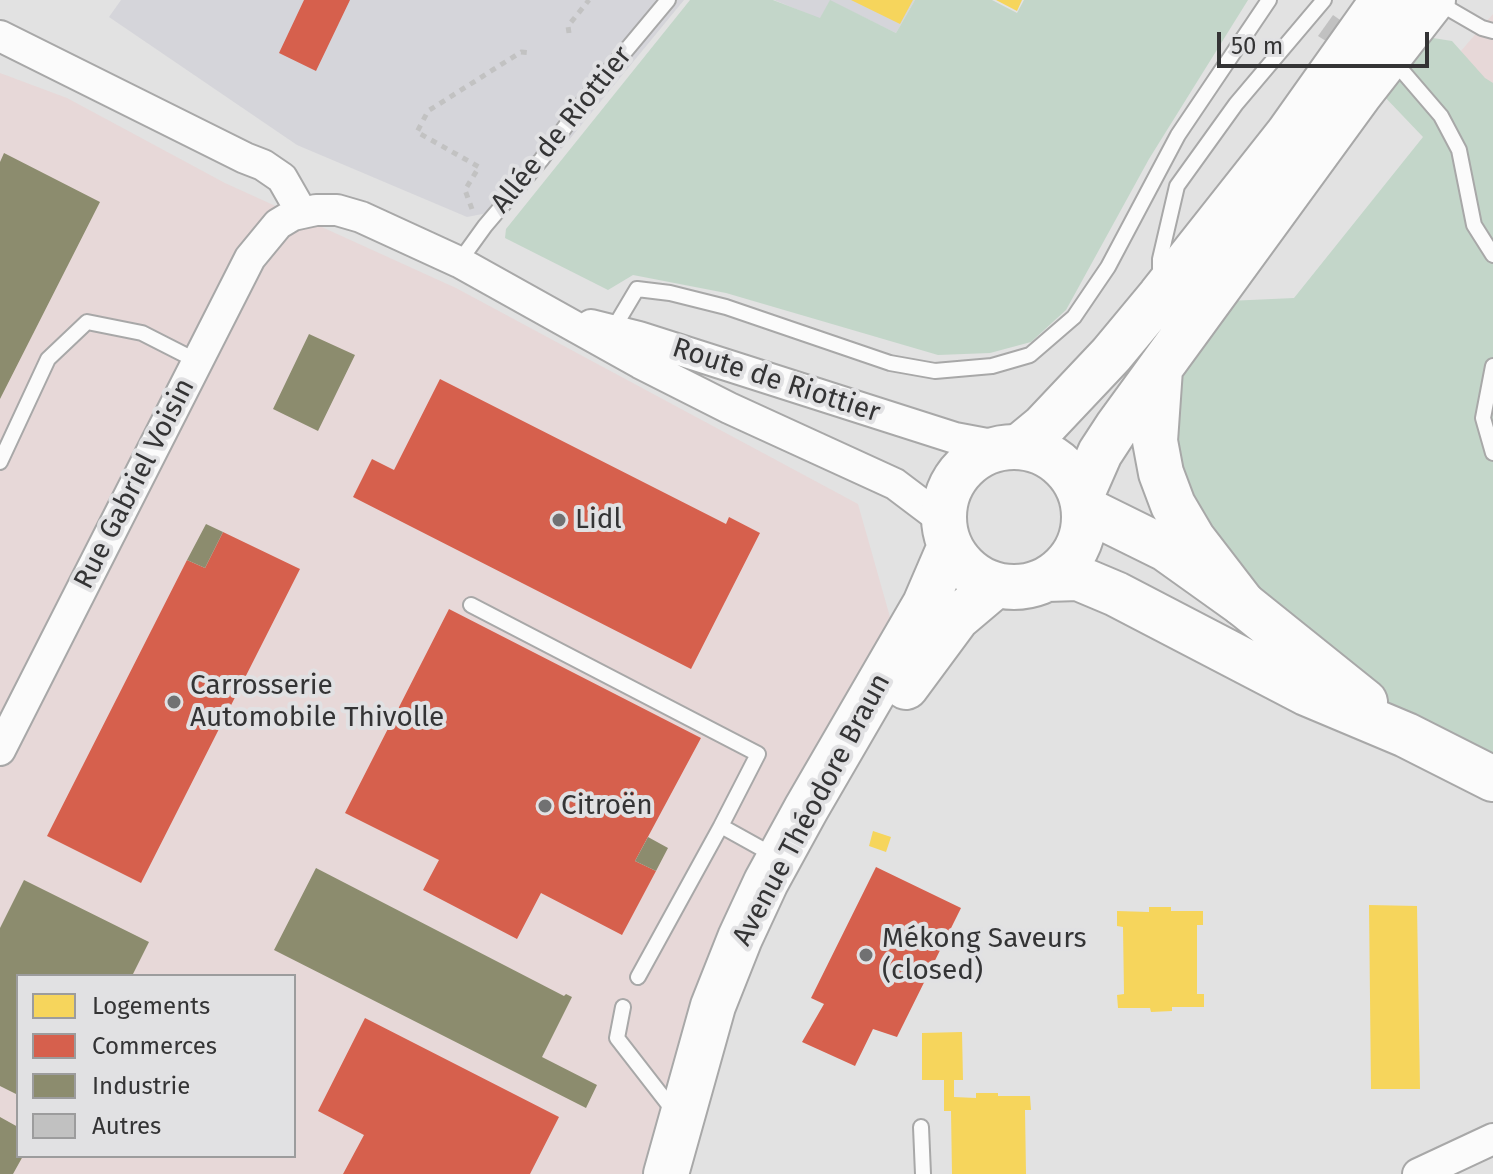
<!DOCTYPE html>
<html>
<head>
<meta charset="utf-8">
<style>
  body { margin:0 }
  #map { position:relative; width:1493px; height:1174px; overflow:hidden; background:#e2e2e2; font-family:"Fira Sans",sans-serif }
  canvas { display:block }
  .legend { position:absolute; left:16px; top:974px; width:280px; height:184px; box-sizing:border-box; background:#e1e1e3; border:2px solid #9c9c9d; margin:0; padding:10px 14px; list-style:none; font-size:24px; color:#343435 }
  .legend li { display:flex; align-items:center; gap:16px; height:40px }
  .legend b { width:40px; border:2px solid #9c9c9d }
  .scale { position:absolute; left:1217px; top:32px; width:212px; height:36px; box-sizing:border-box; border:4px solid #343435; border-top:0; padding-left:10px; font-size:24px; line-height:28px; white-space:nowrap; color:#343435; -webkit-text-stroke:6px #e1e1e3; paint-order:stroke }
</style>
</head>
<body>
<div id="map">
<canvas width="1493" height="1174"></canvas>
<ul class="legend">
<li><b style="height:22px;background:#f6d55c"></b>Logements</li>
<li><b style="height:22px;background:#d6604d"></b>Commerces</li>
<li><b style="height:22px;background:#8c8c6e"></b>Industrie</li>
<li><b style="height:22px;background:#c1c1c1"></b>Autres</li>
</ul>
<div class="scale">50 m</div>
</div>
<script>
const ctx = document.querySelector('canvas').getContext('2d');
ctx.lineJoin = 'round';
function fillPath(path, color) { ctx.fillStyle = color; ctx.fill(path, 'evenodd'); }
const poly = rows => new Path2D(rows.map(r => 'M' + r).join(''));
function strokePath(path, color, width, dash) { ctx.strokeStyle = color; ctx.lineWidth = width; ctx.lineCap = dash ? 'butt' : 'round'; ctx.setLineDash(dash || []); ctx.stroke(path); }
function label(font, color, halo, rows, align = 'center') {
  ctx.font = font + ' "Fira Sans",sans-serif'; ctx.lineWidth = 8; ctx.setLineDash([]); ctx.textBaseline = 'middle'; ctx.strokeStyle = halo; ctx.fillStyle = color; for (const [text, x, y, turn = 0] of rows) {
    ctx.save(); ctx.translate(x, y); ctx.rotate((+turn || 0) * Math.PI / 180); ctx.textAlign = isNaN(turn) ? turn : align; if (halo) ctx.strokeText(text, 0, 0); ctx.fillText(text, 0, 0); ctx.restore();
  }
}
fillPath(poly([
  [121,0,684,0,513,208,467,217,297,145,109,17],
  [774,0,915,0,896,33,830,1,820,19]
]), '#d5d5da');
fillPath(poly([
  [1493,14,1493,109,1460,52],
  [0,73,67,98,225,183,456,288,858,504,890,617,816,750,656,1174,0,1174],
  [18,976,294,976,294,1156,18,1156]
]), '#e7d8d8');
fillPath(poly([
  [690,0,773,0,820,18,830,0,896,33,915,0,992,0,1017,13,1024,0,1248,0,1149,159,1066,310,1031,342,990,353,938,355,726,293,633,275,608,290,505,238,506,229],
  [1433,38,1452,41,1485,78,1493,83,1493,757,1401,710,1324,657,1220,558,1184,499,1171,441,1182,377,1228,301,1294,298,1423,137,1381,93]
]), '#c3d6c9');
fillPath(poly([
  [851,0,913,0,900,24],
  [996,0,1022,0,1017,11],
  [873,831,891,837,886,852,869,846],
  [1369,905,1417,906,1420,1089,1371,1089],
  [1149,907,1171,907,1171,911,1203,911,1203,925,1197,925,1197,994,1204,994,1204,1007,1172,1007,1172,1011,1151,1012,1150,1008,1118,1008,1117,995,1124,994,1123,927,1117,926,1117,911,1149,912],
  [962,1032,963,1080,954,1080,954,1097,976,1098,976,1093,998,1093,998,1096,1030,1096,1031,1110,1025,1110,1026,1174,952,1174,951,1111,944,1111,944,1080,922,1080,922,1033]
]), '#f6d55c');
fillPath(poly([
  [304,0,350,0,316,71,279,53],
  [440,379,726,524,729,517,760,533,691,669,353,497,372,459,394,470],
  [223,532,300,569,141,883,47,836,187,560,205,568],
  [449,609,701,738,635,861,656,871,622,935,541,893,517,939,423,890,439,860,345,813],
  [876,867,961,908,897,1037,873,1029,855,1066,802,1042,824,1004,811,998],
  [365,1018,559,1117,530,1174,343,1174,364,1135,318,1111]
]), '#d6604d');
fillPath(poly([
  [4,153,100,202,0,399,0,162],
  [309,334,355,355,318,431,273,409],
  [206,524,223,532,205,568,187,560],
  [648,837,668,848,656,871,635,861],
  [316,868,564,996,566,994,572,997,542,1057,597,1085,586,1108,274,950],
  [24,880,149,942,132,976,18,976,18,1095,0,1086,0,928],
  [0,1117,18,1127,18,1156,23,1156,13,1174,0,1174]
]), '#8c8c6e');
fillPath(poly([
  [1333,15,1343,22,1329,43,1318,36]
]), '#c1c1c1');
const service = poly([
  [1437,2,1482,28,1493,31],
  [1392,59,1441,116,1459,150,1474,225,1493,255],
  [459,262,485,226,541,160,587,97,668,0],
  [1160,278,1160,259,1177,186,1236,104,1324,0],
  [612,331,637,289,670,293,726,307,890,363,935,371,992,366,1030,355,1074,317,1108,267,1178,135,1269,0],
  [1493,366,1483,418,1493,453],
  [0,462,48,359,87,322,142,333,197,361],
  [471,605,758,754,721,826,775,856],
  [638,977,721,826],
  [623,1007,617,1038,676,1114],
  [921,1127,923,1174]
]);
const minor = poly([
  [0,36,245,158,263,165,282,178,302,213],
  [591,325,639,337,955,438,1003,447],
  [0,750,250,258,278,224,293,215,316,210,337,210,361,217,459,262,640,363,729,408,895,484,944,521],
  [1418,1174,1493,1139]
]);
const primary = poly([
  '944 517a70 70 0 1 1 140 0a70 70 0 1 1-140 0Z',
  [1085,509,1166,549,1243,604,1365,702],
  [1047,579,1078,578,1116,594,1306,693,1406,735,1493,779],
  [906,687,957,618,996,585],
  [666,1174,713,1006,740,938,766,882,806,809,925,604,950,546]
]);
const motorway = poly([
  [1160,369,1155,441,1161,473,1173,505,1193,539,1243,604],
  [1020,446,1043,427,1111,355,1160,296,1288,134,1383,0],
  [1082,494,1100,453,1117,427,1359,95,1433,0]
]);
strokePath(service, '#a8a8a8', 18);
strokePath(minor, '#a8a8a8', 34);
strokePath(primary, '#a8a8a8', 48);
strokePath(motorway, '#a8a8a8', 48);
strokePath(poly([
  [569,33,568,26,589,0],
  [472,209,465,190,479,167,417,132,428,111,521,52,532,53]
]), '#c2c2c2', 5, [6, 6]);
strokePath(service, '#fbfbfb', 14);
strokePath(minor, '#fbfbfb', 30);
strokePath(primary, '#fbfbfb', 44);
strokePath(motorway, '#fbfbfb', 44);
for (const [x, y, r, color] of [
  [559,520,8,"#717172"],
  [174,702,8,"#717172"],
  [545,806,8,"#717172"],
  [866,955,8,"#717172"]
]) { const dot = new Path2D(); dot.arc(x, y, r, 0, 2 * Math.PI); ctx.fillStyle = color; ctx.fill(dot); strokePath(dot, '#e1e1e3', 3); }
label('28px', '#343435', '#e1e1e3', [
  ["Allée de Riottier",562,130,-51],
  ["Route de Riottier",776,381,18],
  ["Rue Gabriel Voisin",135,484,-63],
  ["Avenue Théodore Braun",812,810,-62]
]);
label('28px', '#343435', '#e1e1e3', [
  ["Lidl",575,520],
  ["Carrosserie",190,686],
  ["Automobile Thivolle",190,718],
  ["Citroën",561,806],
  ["Mékong Saveurs",882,939],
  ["(closed)",882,971]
], 'left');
</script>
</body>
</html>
